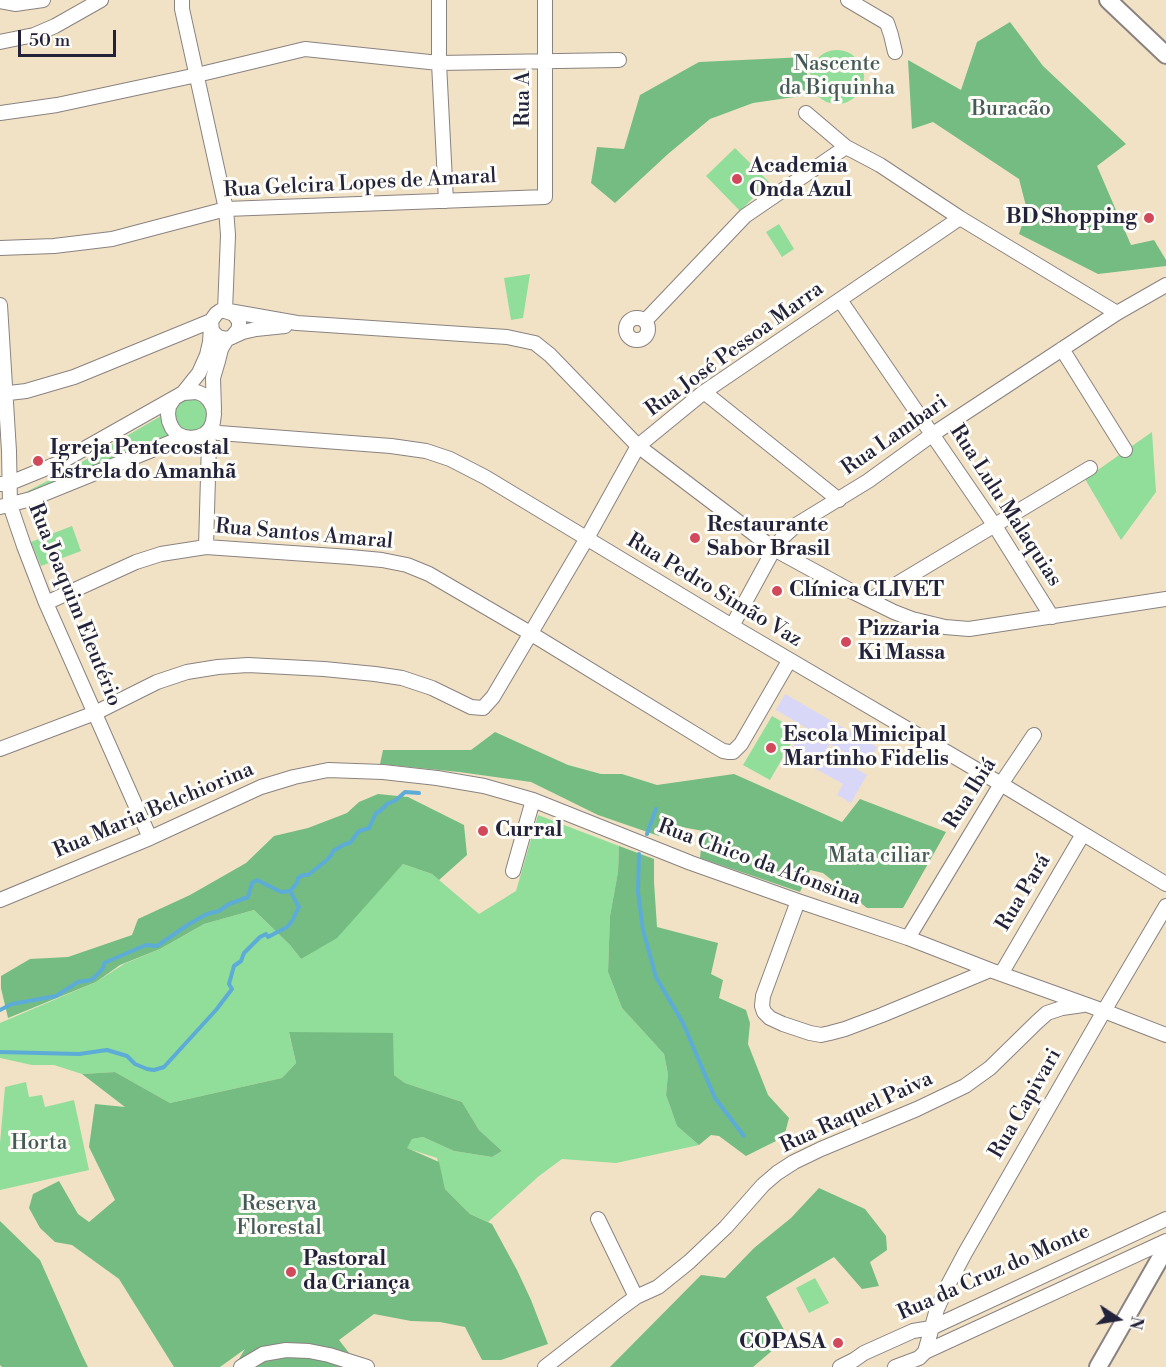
<!DOCTYPE html>
<html>
<head>
<meta charset="utf-8">
<style>
  body { margin:0 }
  #map { position:relative; width:1166px; height:1367px; overflow:hidden; background:#f1e2c5; font-family:"Libre Bodoni",serif }
  canvas { display:block }
  .north { position:absolute; left:1088px; top:1289px; width:60px; height:60px; -webkit-text-stroke:4px #fdfcf7; paint-order:stroke; rotate:102deg; font-size:16px; font-weight:700; line-height:24px; text-align:center; color:#22223b }
  .north::after { content:''; display:block; margin:auto; width:21px; height:27px; background:#22223b; clip-path:polygon(50% 0,100% 100%,50% 72%,0 100%) }
  .scale { position:absolute; left:18px; top:30px; width:98px; height:27px; box-sizing:border-box; border:3px solid #22223b; border-top:0; padding-left:8px; font-size:18px; line-height:21px; white-space:nowrap; color:#22223b; -webkit-text-stroke:4px #fdfcf7; paint-order:stroke }
</style>
</head>
<body>
<div id="map">
<canvas width="1166" height="1367"></canvas>
<div class="north">N</div>
<div class="scale">50 m</div>
</div>
<script>
const ctx = document.querySelector('canvas').getContext('2d');
ctx.lineJoin = 'round';
function fillPath(path, color) { ctx.fillStyle = color; ctx.fill(path, 'evenodd'); }
const poly = rows => new Path2D(rows.map(r => 'M' + r).join(''));
function strokePath(path, color, width, dash) { ctx.strokeStyle = color; ctx.lineWidth = width; ctx.lineCap = dash ? 'butt' : 'round'; ctx.setLineDash(dash || []); ctx.stroke(path); }
function label(font, color, halo, rows, align = 'center') {
  ctx.font = font + ' "Libre Bodoni",serif'; ctx.lineWidth = 6; ctx.setLineDash([]); ctx.textBaseline = 'middle'; ctx.strokeStyle = halo; ctx.fillStyle = color; for (const [text, x, y, turn = 0] of rows) {
    ctx.save(); ctx.translate(x, y); ctx.rotate((+turn || 0) * Math.PI / 180); ctx.textAlign = isNaN(turn) ? turn : align; if (halo) ctx.strokeText(text, 0, 0); ctx.fillText(text, 0, 0); ctx.restore();
  }
}
fillPath(poly([
  [785,694,877,747,867,765,830,744,825,751,867,775,851,803,837,795,843,784,789,754,799,736,810,742,815,733,776,710]
]), '#d9d7f8');
fillPath(poly([
  '810 77a27 27 0 1 1 54 0a27 27 0 1 1-54 0Z',
  [735,148,769,182,740,211,706,176],
  [779,224,794,249,782,257,766,232],
  [530,274,523,318,511,320,504,278],
  [195,398,204,406,208,417,206,423,203,428,193,433,177,428,173,412,175,407,183,399],
  [161,416,162,425,169,435,27,495,22,494,61,474],
  [1152,432,1156,492,1121,540,1085,479],
  [72,526,81,551,41,566,31,542],
  [772,716,798,731,770,780,743,765],
  [538,815,619,846,618,872,610,916,608,972,622,1008,664,1054,668,1074,666,1095,677,1126,699,1145,616,1163,562,1159,539,1176,488,1222,470,1214,445,1189,437,1158,406,1148,412,1139,423,1137,454,1151,492,1157,502,1151,479,1130,462,1102,405,1083,394,1075,289,1033,296,1063,282,1078,170,1103,115,1072,82,1074,54,1065,32,1065,0,1058,0,1023,96,982,124,964,160,949,204,924,254,910,290,945,301,959,375,894,403,864,432,874,479,914,516,891],
  [26,1082,29,1097,42,1095,45,1107,74,1100,89,1170,0,1190,0,1143,5,1087],
  [815,1278,829,1303,809,1313,796,1288]
]), '#91dd9a');
fillPath(poly([
  [1010,22,1043,66,1126,144,1097,166,1131,245,1154,240,1166,260,1166,266,1098,274,1019,234,1027,210,1019,179,933,122,912,129,908,60,961,90,977,42],
  [806,57,808,95,753,103,710,119,668,154,615,203,591,183,597,147,624,149,640,95,699,62],
  [495,732,568,765,601,774,622,774,657,785,734,774,842,822,860,799,946,832,903,908,867,908,823,873,810,870,800,892,700,858,703,831,666,824,659,836,598,815,531,782,459,772,380,764,383,750,471,750],
  [378,794,408,797,464,825,467,855,439,880,432,874,403,864,337,938,301,959,290,945,254,910,204,924,160,949,120,965,96,982,8,1018,1,988,1,976,30,959,68,957,132,935,138,919,190,895,246,863,274,836,308,828,347,813,359,802],
  [619,846,654,859,654,882,657,927,718,943,711,974,723,980,719,998,746,1010,750,1023,748,1044,768,1095,789,1118,784,1137,746,1156,719,1136,711,1135,699,1145,677,1126,666,1095,668,1074,664,1054,622,1008,608,972,610,916,618,872],
  [289,1032,393,1033,394,1075,405,1083,462,1102,479,1130,502,1151,492,1157,454,1151,423,1137,412,1139,407,1148,439,1162,445,1189,470,1214,492,1224,517,1270,531,1300,548,1344,501,1360,482,1360,465,1327,440,1322,411,1321,374,1314,339,1340,360,1367,234,1367,245,1349,220,1367,174,1367,119,1279,72,1245,55,1242,40,1228,29,1208,33,1194,59,1181,78,1214,89,1222,115,1200,89,1147,95,1104,125,1107,82,1074,115,1072,170,1103,282,1078,296,1063],
  [819,1188,865,1209,886,1236,887,1250,870,1262,879,1286,862,1289,834,1257,766,1297,788,1337,753,1367,610,1367,701,1275,725,1278,754,1248,791,1218],
  [0,1221,40,1260,82,1355,88,1367,2,1367,0,1365]
]), '#74bc82');
strokePath(poly([
  [647,834,656,809],
  [639,854,638,892,643,930,656,977,683,1023,715,1098,744,1136],
  [0,1010,12,1004,56,996,78,982,91,980,98,974,104,967,104,963,146,945,157,946,189,924,207,914,219,911,229,904,248,897,252,883,257,880,281,892,290,891],
  [0,1052,79,1054,107,1050,127,1056,135,1064,147,1069,154,1070,164,1067,216,1010,232,989,229,984,234,966,241,961,244,953,260,937,266,934,268,937,287,927,292,921,299,907,290,891,297,883,298,878,303,875,308,875,327,860,332,854,333,851,345,844,350,843,359,831,369,828,376,813,380,811,387,804,396,800,405,792,419,793]
]), '#5cacd7', 4);
const minor = poly([
  [182,0,182,9,226,209,228,235,225,311],
  [439,0,439,63,446,201],
  [848,0,887,23,891,35,895,52],
  [0,1,15,4,43,0],
  [0,42,34,35,55,26,101,0],
  [0,113,57,105,197,75,305,49,439,63,619,60],
  [806,113,846,147,880,165,960,218,1117,313],
  [0,248,54,246,112,239,226,209,545,197,545,0],
  [840,300,995,526,1052,617],
  [0,305,9,451,10,505,24,546,46,603,150,838],
  [229,311,297,323,507,337,535,343,550,355,638,446,774,549,849,590,894,612,912,619,945,627,969,629,1166,599],
  '626 329a11 11 0 1 1 22 0a11 11 0 1 1-22 0Z',
  [645,321,745,216,846,147],
  [232,337,243,332,256,329,285,326],
  [1062,349,1125,450],
  [704,392,839,500],
  [183,393,199,373,207,355,210,342,211,326],
  [0,394,26,391,74,377,211,321],
  [214,410,213,378,218,361,221,349,227,339,232,337,238,330,239,326,239,321,234,314,225,311,220,311,216,314,211,321,212,331,218,337,227,339],
  [210,429,219,433,391,446,426,451,450,459,485,477,732,626,1001,784,1166,884],
  [205,434,209,442,206,547],
  [0,484,10,483,59,463,183,393,197,392,204,395,209,400,213,407,214,414,213,422,210,429,205,434,198,437,191,438,184,437,177,434,172,428,169,421,168,414,169,406,173,400],
  [0,507,31,499,184,437],
  [870,600,1090,468],
  [46,603,136,562,161,554,206,547,350,557,382,560,407,565,429,574,530,633,713,745,723,751,729,752,733,752,741,744,789,661],
  [732,626,774,549,783,537,796,525,868,481,933,434,1117,313,1166,285],
  [0,749,95,713,157,682,187,672,218,667,248,665,324,669,375,674,402,678,432,688,471,707,483,708,493,697,587,538,638,446,704,392,960,218],
  [513,871,533,800],
  [0,900,150,838,261,787,294,777,328,770,383,772,437,778,484,786,533,800,691,863,798,901,908,938,990,970,1104,1011,1166,1035],
  [798,901,763,996,762,1006,764,1012,770,1018,783,1024,810,1033,821,1035,830,1033,845,1029,882,1015,990,970],
  [908,938,1001,784,1034,735],
  [1001,974,1083,834],
  [598,1219,636,1297],
  [925,1352,937,1309,948,1285,965,1253,1104,1011,1166,906],
  [241,1367,263,1354,286,1350,309,1351,329,1355,367,1367],
  [545,1367,621,1308,636,1297,658,1287,689,1262,726,1227,763,1185,777,1173,794,1162,821,1149,917,1109,965,1086,990,1068,1037,1022,1047,1013,1062,1008,1083,1005],
  [840,1367,854,1360,864,1353,913,1331,931,1328,1166,1219],
  [895,1367,919,1358,925,1352,1166,1241]
]);
const major = poly([
  [1108,0,1166,55],
  [1098,1367,1166,1248]
]);
strokePath(minor, '#8a8280', 16);
strokePath(major, '#8a8280', 20);
strokePath(minor, '#fff', 14);
strokePath(major, '#fff', 16);
for (const [x, y, r, color] of [
  [737,179,6,"#d1495b"],
  [1149,218,6,"#d1495b"],
  [38,461,6,"#d1495b"],
  [695,538,6,"#d1495b"],
  [777,591,6,"#d1495b"],
  [846,642,6,"#d1495b"],
  [771,748,6,"#d1495b"],
  [483,831,6,"#d1495b"],
  [291,1272,6,"#d1495b"],
  [838,1343,6,"#d1495b"]
]) { const dot = new Path2D(); dot.arc(x, y, r, 0, 2 * Math.PI); ctx.fillStyle = color; ctx.fill(dot); strokePath(dot, '#fdfcf7', 2); }
label('21px', '#435a58', '#fdfcf7', [
  ["Nascente",837,65],
  ["da Biquinha",837,89],
  ["Buracão",1011,110],
  ["Mata ciliar",879,857],
  ["Horta",39,1144],
  ["Reserva",279,1205],
  ["Florestal",279,1229]
]);
label('21px', '#22223b', '#fdfcf7', [
  ["Rua A",524,99,-90],
  ["Rua Gelcira Lopes de Amaral",360,184,-3],
  ["Rua José Pessoa Marra",735,350,-36],
  ["Rua Lambari",895,436,-35],
  ["Rua Lulu Malaquias",1005,506,57],
  ["Rua Santos Amaral",304,535,5],
  ["Rua Pedro Simão Vaz",714,591,31],
  ["Rua Joaquim Eleutério",74,605,68],
  ["Rua Ibiá",971,794,-58],
  ["Rua Maria Belchiorina",154,811,-23],
  ["Rua Chico da Afonsina",759,863,20],
  ["Rua Pará",1024,893,-59],
  ["Rua Capivari",1026,1104,-60],
  ["Rua Raquel Paiva",857,1113,-25],
  ["Rua da Cruz do Monte",994,1273,-24]
]);
label('bold 21px', '#22223b', '#fdfcf7', [
  ["Academia",749,167],
  ["Onda Azul",749,191],
  ["BD Shopping",1137,218,"right"],
  ["Igreja Pentecostal",50,449],
  ["Estrela do Amanhã",50,473],
  ["Restaurante",707,526],
  ["Sabor Brasil",707,550],
  ["Clínica CLIVET",789,591],
  ["Pizzaria",858,630],
  ["Ki Massa",858,654],
  ["Escola Minicipal",783,736],
  ["Martinho Fidelis",783,760],
  ["Curral",495,831],
  ["Pastoral",303,1260],
  ["da Criança",303,1284],
  ["COPASA",826,1343,"right"]
], 'left');
</script>
</body>
</html>
